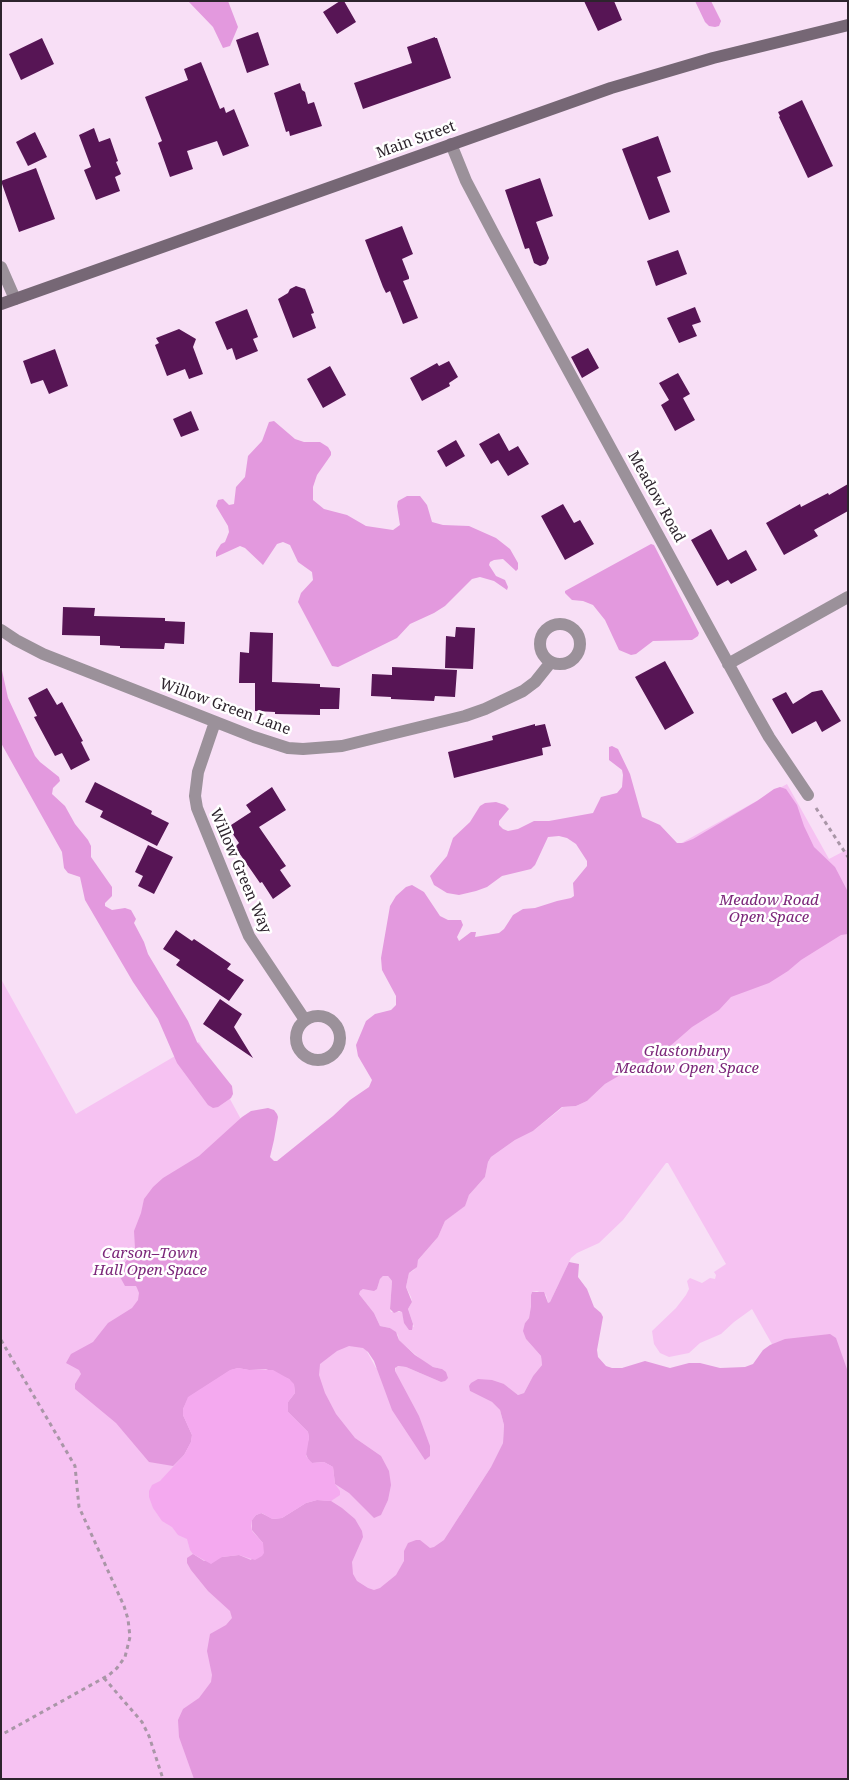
<!DOCTYPE html>
<html>
<head>
<meta charset="utf-8">
<style>
  body { margin:0 }
  #map { position:relative; width:849px; height:1780px; overflow:hidden; background:#f8dff6; font-family:"Noto Serif",serif }
  canvas { display:block }
  .frame { position:absolute; inset:0; border:2px solid #2d242d; pointer-events:none }
</style>
</head>
<body>
<div id="map">
<canvas width="849" height="1780"></canvas>
<div class="frame"></div>
</div>
<script>
const ctx = document.querySelector('canvas').getContext('2d');
ctx.lineJoin = 'round';
function fillPath(path, color) { ctx.fillStyle = color; ctx.fill(path, 'evenodd'); }
const poly = rows => new Path2D(rows.map(r => 'M' + r).join(''));
function strokePath(path, color, width, dash) { ctx.strokeStyle = color; ctx.lineWidth = width; ctx.lineCap = dash ? 'butt' : 'round'; ctx.setLineDash(dash || []); ctx.stroke(path); }
function label(font, color, halo, rows, align = 'center') {
  ctx.font = font + ' "Noto Serif",serif'; ctx.lineWidth = 5; ctx.setLineDash([]); ctx.textBaseline = 'middle'; ctx.strokeStyle = halo; ctx.fillStyle = color; for (const [text, x, y, turn = 0] of rows) {
    ctx.save(); ctx.translate(x, y); ctx.rotate((+turn || 0) * Math.PI / 180); ctx.textAlign = isNaN(turn) ? turn : align; if (halo) ctx.strokeText(text, 0, 0); ctx.fillText(text, 0, 0); ctx.restore();
  }
}
fillPath(poly([
  [787,784,829,859,848,849,848,1478,752,1309,734,1322,721,1334,700,1343,689,1353,669,1357,660,1353,654,1344,652,1331,676,1308,686,1295,689,1289,687,1281,690,1278,702,1283,710,1278,715,1279,716,1275,714,1272,726,1264,668,1163,666,1163,623,1220,599,1243,577,1253,571,1258,550,1302,548,1303,546,1295,537,1291,532,1292,531,1295,531,1306,529,1318,525,1323,526,1339,541,1356,542,1365,533,1376,524,1393,518,1395,504,1384,470,1391,492,1402,500,1410,504,1425,503,1443,491,1467,460,1515,600,1779,1,1779,1,979,76,1114,199,1042,376,1368,395,1371,396,1366,406,1367,441,1382,442,1369,433,1367,424,1362,403,1344,399,1340,398,1335,390,1328,380,1326,374,1313,359,1294,359,1291,363,1289,377,1289,380,1279,383,1276,388,1276,392,1281,390,1309,391,1312,402,1312,405,1323,414,1327,408,1309,412,1302,411,1297,406,1287,409,1273,414,1270,418,1260,438,1237,445,1221,464,1206,469,1195,485,1177,488,1162,491,1157,515,1140,533,1131,563,1107,576,1106,587,1101,605,1084,619,1075,651,860]
]), '#f6c2f2');
fillPath(poly([
  [188,1,228,1,238,27,230,46,223,48,213,27],
  [695,1,711,1,721,21,719,26,715,27,709,26,705,22],
  [274,421,295,439,304,442,320,442,328,447,331,452,331,455,317,475,313,487,313,500,324,509,347,515,366,526,393,530,400,525,397,506,398,501,407,496,420,496,427,505,432,522,443,525,469,526,496,538,510,549,518,563,518,569,516,571,503,559,494,560,490,562,489,565,496,576,505,580,508,587,507,590,494,581,480,577,472,579,445,606,434,613,410,624,397,638,338,667,332,666,298,602,301,593,313,580,312,572,298,562,290,545,283,542,277,544,263,565,245,548,240,546,216,557,216,552,221,544,225,542,229,532,228,526,216,506,218,500,223,499,229,505,234,504,236,487,245,477,248,456,262,441,269,422],
  [651,544,654,545,699,633,698,636,692,640,653,641,636,654,631,655,619,650,605,620,593,605,583,601,572,600,565,593,565,591],
  [1,666,8,698,35,756,40,762,59,777,60,781,53,788,52,794,65,806,75,824,88,840,91,846,91,857,112,887,112,896,105,903,105,906,112,910,125,908,131,910,136,919,134,923,144,942,148,954,188,1021,197,1042,232,1086,233,1094,231,1098,218,1107,213,1108,208,1105,177,1063,158,1019,133,982,85,900,80,877,68,873,64,868,62,852,1,743],
  [612,746,618,749,630,774,642,817,660,825,677,843,683,843,693,839,757,801,774,789,780,787,786,789,797,805,804,826,814,847,835,867,848,892,848,934,841,935,801,960,788,971,769,983,731,997,719,1010,692,1027,661,1054,627,1071,605,1084,587,1101,576,1106,562,1107,533,1131,515,1140,491,1157,488,1162,485,1177,469,1195,465,1206,445,1221,438,1237,418,1260,417,1267,409,1273,406,1287,412,1302,408,1309,413,1324,412,1330,409,1330,404,1323,402,1312,399,1311,394,1313,390,1309,392,1281,388,1276,383,1276,380,1279,377,1289,374,1291,363,1289,360,1291,359,1294,374,1313,380,1326,390,1328,396,1332,399,1340,415,1355,433,1367,442,1369,446,1372,448,1378,445,1381,441,1382,406,1367,398,1366,395,1368,395,1371,419,1416,430,1446,430,1456,425,1460,392,1410,374,1361,368,1352,363,1348,349,1346,337,1351,320,1364,319,1375,325,1393,336,1414,355,1438,381,1456,389,1471,391,1485,388,1500,381,1515,374,1518,349,1493,335,1484,333,1467,324,1462,312,1463,309,1461,305,1452,309,1438,308,1432,288,1412,288,1402,295,1393,294,1385,289,1379,266,1369,249,1370,238,1368,231,1370,189,1397,183,1409,183,1415,192,1435,191,1442,184,1455,173,1466,149,1462,116,1423,75,1389,75,1384,81,1374,79,1370,66,1363,71,1354,93,1342,108,1323,132,1308,138,1300,139,1293,137,1288,136,1286,125,1286,119,1275,120,1270,135,1248,134,1231,141,1213,144,1199,153,1187,163,1178,199,1156,242,1117,251,1111,268,1108,274,1110,277,1114,278,1117,274,1140,270,1157,274,1161,277,1161,333,1116,350,1100,369,1087,372,1080,358,1056,356,1045,366,1021,375,1014,391,1010,396,1005,396,996,382,970,381,958,390,906,396,896,406,887,412,885,424,892,440,916,448,920,461,920,463,925,457,937,459,941,471,932,476,932,475,937,499,933,504,929,513,915,523,909,535,908,557,901,571,898,574,896,573,883,587,866,587,861,576,844,567,838,559,836,548,837,535,865,531,869,502,876,487,887,476,891,459,895,447,893,434,885,430,876,447,856,453,838,470,822,480,806,485,803,496,802,505,805,509,809,499,821,499,825,503,829,508,831,518,829,534,821,549,821,593,813,601,797,617,793,622,787,623,775,622,770,609,760,609,747],
  [569,1262,579,1264,578,1277,587,1289,594,1307,601,1313,603,1317,597,1350,598,1357,606,1366,612,1368,622,1368,645,1361,670,1368,689,1363,700,1363,720,1368,745,1367,753,1364,763,1350,770,1345,785,1339,830,1334,836,1338,848,1372,848,1779,194,1779,179,1737,178,1720,183,1709,199,1698,211,1682,212,1675,207,1651,210,1634,226,1625,232,1618,230,1611,208,1591,191,1570,187,1563,187,1558,193,1554,204,1561,222,1557,239,1555,251,1560,263,1543,252,1530,252,1520,256,1515,261,1513,273,1519,282,1518,306,1503,317,1500,331,1501,342,1508,355,1519,362,1531,363,1537,352,1562,353,1574,357,1581,368,1588,374,1590,380,1588,396,1575,404,1561,404,1551,408,1543,416,1540,420,1540,430,1548,434,1547,444,1540,491,1467,503,1443,504,1425,500,1410,492,1402,470,1391,469,1386,471,1383,478,1379,492,1380,504,1384,518,1395,524,1393,533,1376,542,1365,541,1356,526,1339,523,1331,525,1323,529,1318,531,1306,531,1295,532,1292,544,1292,548,1303,550,1302]
]), '#e399de');
fillPath(poly([
  [238,1368,249,1370,273,1370,289,1379,294,1384,295,1393,288,1402,288,1412,308,1432,309,1438,306,1456,312,1463,324,1462,333,1467,335,1484,340,1491,340,1495,331,1501,317,1500,306,1503,282,1518,272,1519,262,1513,256,1515,252,1520,251,1526,252,1531,263,1543,264,1553,262,1556,255,1560,239,1555,222,1557,211,1564,193,1554,190,1550,187,1539,178,1535,172,1527,162,1521,153,1508,149,1497,149,1491,152,1485,160,1481,184,1455,191,1442,192,1435,183,1415,183,1409,188,1397,230,1370]
]), '#f4a9ef');
fillPath(poly([
  [340,1,344,1,356,22,337,34,323,12],
  [584,1,614,1,622,20,598,31],
  [258,32,269,65,247,73,236,40],
  [435,37,435,38,437,38,451,78,363,109,354,83,412,63,407,47],
  [42,38,54,64,21,80,9,54],
  [201,62,220,109,224,107,226,113,234,109,249,146,223,156,217,141,187,151,193,169,170,177,158,143,162,141,145,97,188,80,184,69],
  [300,83,302,90,305,92,308,104,314,102,322,126,290,136,289,131,286,132,274,93],
  [802,100,833,166,808,178,779,117,780,116,778,112],
  [94,128,99,142,110,138,118,161,116,162,121,174,115,177,120,191,96,200,84,170,91,167,79,135],
  [35,132,47,157,28,166,16,142],
  [658,136,671,172,657,177,670,212,649,220,622,149],
  [36,168,55,219,19,232,1,181],
  [540,178,553,216,536,222,549,258,546,264,540,266,534,263,529,248,525,249,505,190],
  [402,226,413,254,402,259,409,277,409,279,403,281,418,318,403,324,390,291,386,293,383,287,365,240],
  [678,250,687,274,656,286,647,261],
  [296,286,305,289,314,313,311,314,316,328,293,338,278,299,288,293,290,289],
  [695,307,701,322,692,325,697,336,679,343,667,318],
  [247,309,258,337,253,339,258,351,236,360,232,348,227,350,215,322],
  [179,329,196,339,193,347,203,374,189,379,185,369,167,376,155,345,159,343,156,338],
  [588,348,599,368,582,378,571,357],
  [55,349,68,386,49,394,43,380,31,384,23,361],
  [449,361,458,377,449,383,450,386,422,401,410,378,437,363,439,366],
  [330,366,346,395,323,408,307,379],
  [678,373,690,394,683,398,695,420,675,431,661,405,669,400,659,383],
  [191,411,199,430,181,437,173,419],
  [499,433,509,451,518,446,529,464,508,476,498,460,491,464,479,444],
  [456,440,465,456,446,467,437,451],
  [848,484,848,511,814,530,818,536,784,555,766,523,800,504,801,507,828,493,829,495],
  [563,504,574,523,580,520,594,544,565,560,541,516],
  [711,529,728,560,746,550,757,570,731,584,728,580,717,586,691,540],
  [63,607,95,608,94,616,165,618,165,621,185,622,184,644,165,643,164,649,120,648,120,646,100,645,100,636,62,635],
  [456,627,475,628,473,669,445,668,446,636,455,637],
  [250,632,273,633,272,682,320,684,320,687,340,688,339,709,320,709,320,715,275,714,275,712,255,711,255,683,239,683,240,652,249,653],
  [665,661,694,713,665,730,635,677],
  [392,667,457,670,455,697,435,696,434,701,391,699,391,697,371,696,372,674,392,675],
  [47,688,57,705,62,702,83,741,81,742,90,760,71,770,62,753,55,756,34,717,37,716,28,698],
  [822,690,841,721,822,732,816,721,792,734,772,699,786,692,793,704,812,692],
  [535,724,535,726,545,724,551,746,542,748,543,755,454,778,448,752,493,740,492,736],
  [95,782,152,811,151,814,169,823,157,846,100,817,103,811,85,802],
  [272,787,286,810,259,827,286,866,280,870,291,886,273,899,262,882,260,883,235,847,239,843,228,827,251,812,246,805],
  [148,845,173,857,154,894,138,886,143,876,135,872],
  [176,930,192,941,194,939,231,964,227,969,244,980,229,1001,176,965,180,960,163,949],
  [220,999,242,1014,234,1027,253,1058,203,1024]
]), '#571555');
strokePath(poly([
  [816,808,848,857],
  [1,1340,75,1466,79,1507,124,1606,128,1619,130,1637,125,1657,117,1668,109,1675,1,1735],
  [104,1678,142,1722,149,1736,163,1779]
]), '#a996a7', 3, [4, 4]);
strokePath(poly([
  [451,144,466,181,496,238,752,707,769,737,808,795],
  [1,267,15,299],
  '540 644a20 20 0 1 1 40 0a20 20 0 1 1-40 0Z',
  [1,630,16,640,43,654,254,737,288,748,303,749,342,746,465,716,485,709,523,691,535,682,551,662],
  [728,664,848,597],
  [215,722,198,772,195,796,197,808,249,936,305,1020],
  '296 1038a22 22 0 1 1 44 0a22 22 0 1 1-44 0Z'
]), '#9b919a', 12);
strokePath(poly([
  [1,304,611,88,713,58,848,25]
]), '#766775', 12);
label('15px', '#2d242d', '#fff', [
  ["Main Street",416,140,-20],
  ["Meadow Road",656,497,61],
  ["Willow Green Lane",225,707,20],
  ["Willow Green Way",240,871,67]
]);
label('italic 15px', '#7c277a', '#fff', [
  ["Meadow Road",769,901],
  ["Open Space",769,918],
  ["Glastonbury",687,1052],
  ["Meadow Open Space",687,1069],
  ["Carson–Town",150,1254],
  ["Hall Open Space",150,1271]
]);
</script>
</body>
</html>
